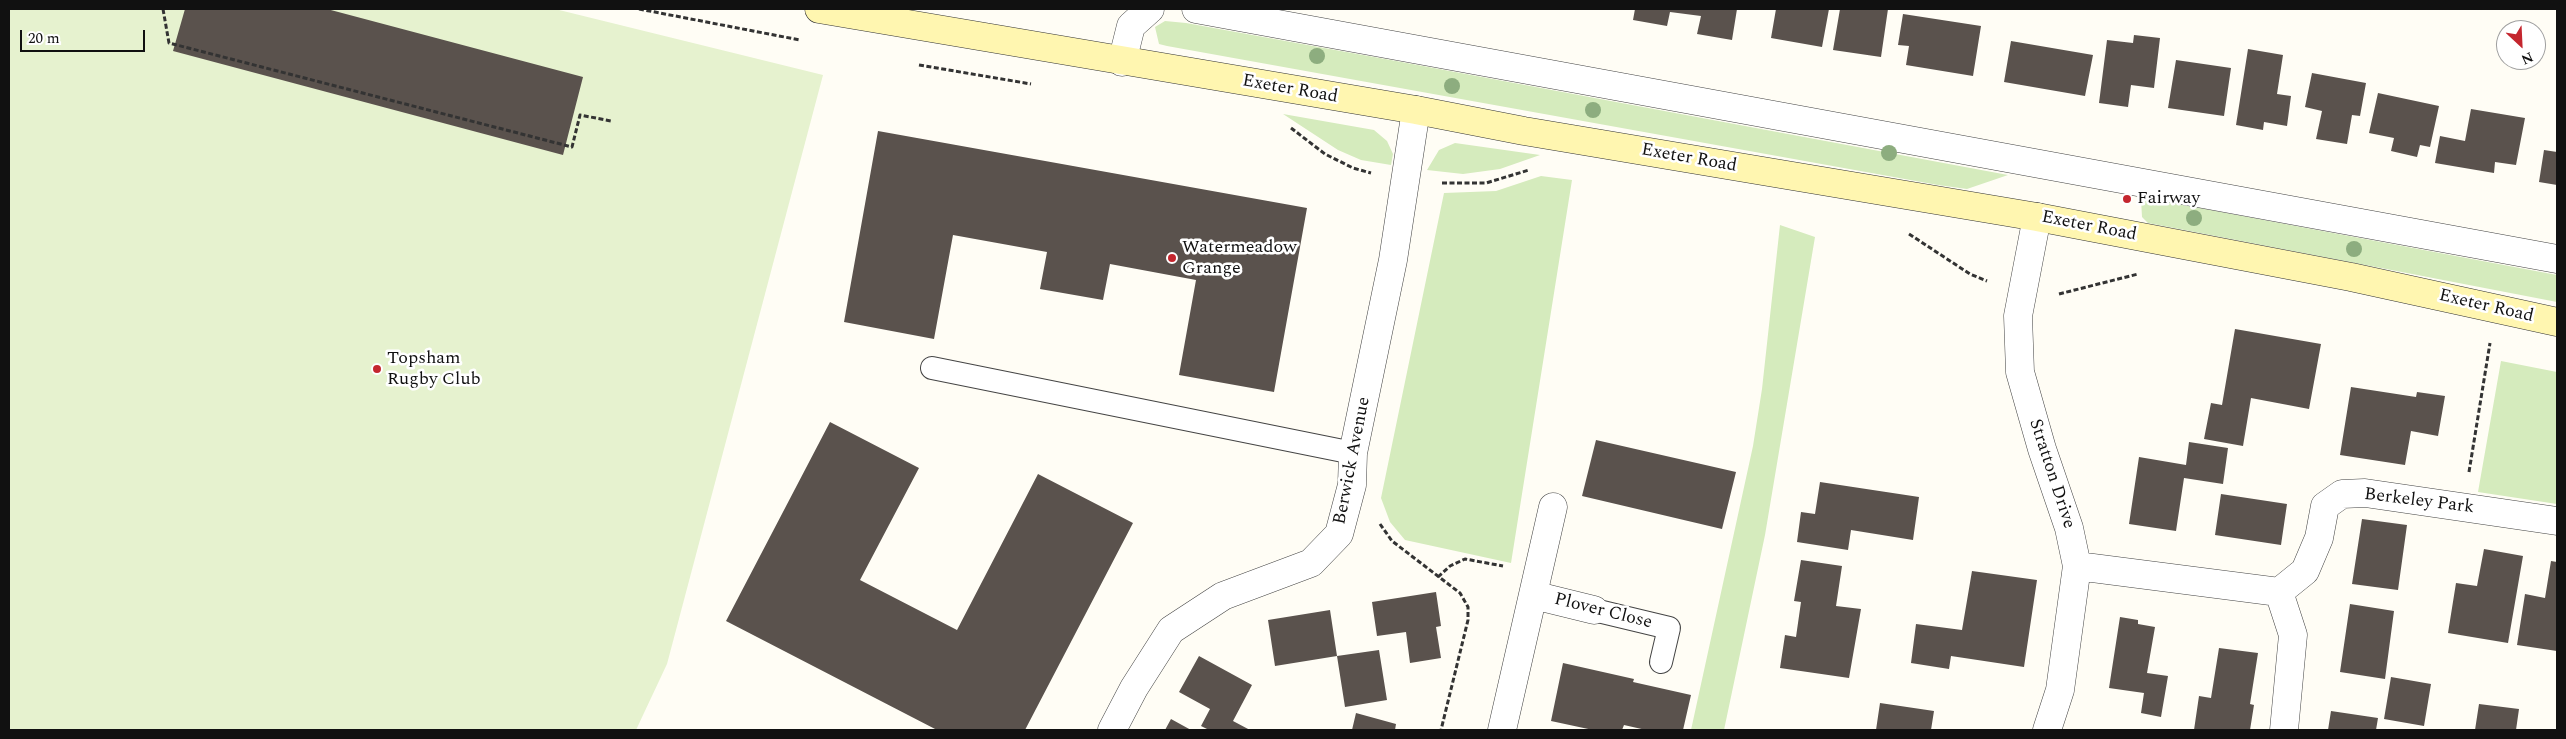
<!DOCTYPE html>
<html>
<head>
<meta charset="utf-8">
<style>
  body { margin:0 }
  #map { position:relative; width:2566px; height:739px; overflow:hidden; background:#fffdf5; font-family:Spectral,serif }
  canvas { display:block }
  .frame { position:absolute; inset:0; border:10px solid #111; pointer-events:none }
  .north { position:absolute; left:2496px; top:20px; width:50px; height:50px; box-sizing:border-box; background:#fff; border:1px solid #a0a0a0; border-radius:50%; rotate:155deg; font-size:14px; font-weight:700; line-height:20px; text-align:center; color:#111 }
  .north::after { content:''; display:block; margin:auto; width:18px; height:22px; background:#c4262e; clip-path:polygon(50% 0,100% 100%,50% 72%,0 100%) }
  .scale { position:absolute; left:20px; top:30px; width:125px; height:22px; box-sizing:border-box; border:2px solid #111; border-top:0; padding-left:6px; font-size:15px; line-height:18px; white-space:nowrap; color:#111; -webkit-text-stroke:4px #fff; paint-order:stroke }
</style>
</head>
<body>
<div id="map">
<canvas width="2566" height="739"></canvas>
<div class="frame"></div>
<div class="north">N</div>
<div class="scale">20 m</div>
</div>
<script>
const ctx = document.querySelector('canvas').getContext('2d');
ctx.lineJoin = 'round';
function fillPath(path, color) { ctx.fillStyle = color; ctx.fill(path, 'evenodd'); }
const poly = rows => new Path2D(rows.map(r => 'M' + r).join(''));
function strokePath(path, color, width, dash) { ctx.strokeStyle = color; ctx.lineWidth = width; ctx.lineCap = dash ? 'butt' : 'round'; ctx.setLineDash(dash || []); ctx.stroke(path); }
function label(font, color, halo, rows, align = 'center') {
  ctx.font = font + ' Spectral,serif'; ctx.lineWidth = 5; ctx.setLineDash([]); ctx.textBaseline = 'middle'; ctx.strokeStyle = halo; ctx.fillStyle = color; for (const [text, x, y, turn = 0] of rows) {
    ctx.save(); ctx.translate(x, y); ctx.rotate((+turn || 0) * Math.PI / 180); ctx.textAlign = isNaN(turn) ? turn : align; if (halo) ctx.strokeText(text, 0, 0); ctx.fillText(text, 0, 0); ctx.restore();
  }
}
fillPath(poly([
  [1165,21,1186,23,1396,61,2008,175,1967,189,1938,185,1167,46,1159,44,1155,27],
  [1283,114,1374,130,1387,141,1393,154,1391,165,1361,160,1338,150],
  [1455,143,1540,155,1500,169,1463,174,1427,170,1439,150],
  [1541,176,1572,180,1511,563,1405,540,1390,522,1381,498,1444,193,1496,191],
  [2141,199,2157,200,2557,275,2557,302,2148,223,2142,217],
  [1780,225,1815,237,1765,535,1724,730,1691,730,1753,446,1762,389],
  [2501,361,2557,372,2557,504,2478,492]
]), '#d5ebbd');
fillPath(poly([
  [9,9,555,9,823,75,667,664,636,730,9,730]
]), '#e6f2cf');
fillPath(poly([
  [185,9,327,9,583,77,563,155,173,51],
  [1635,9,1737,9,1732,40,1697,34,1701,16,1670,12,1667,26,1633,20],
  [1776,9,1829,9,1822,47,1771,38],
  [1840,9,1888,9,1881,57,1833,50],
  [1903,14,1981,26,1973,76,1906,65,1909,46,1898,45],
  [2134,35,2160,38,2154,88,2131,85,2128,107,2099,103,2107,40,2133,43],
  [2011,41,2093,55,2085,96,2004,82],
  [2248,49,2283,55,2277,94,2291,96,2287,126,2264,122,2263,130,2236,125],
  [2176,60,2231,68,2224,116,2168,108],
  [2312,73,2366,83,2360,116,2352,115,2347,144,2316,139,2322,111,2305,107],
  [2378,93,2439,106,2430,147,2420,145,2417,157,2391,151,2394,138,2369,133],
  [2471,109,2525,118,2516,165,2495,162,2494,173,2435,163,2440,136,2465,141],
  [878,131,1307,208,1274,392,1179,375,1196,280,1110,264,1103,300,1040,289,1047,252,953,235,934,339,844,322],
  [2544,150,2557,152,2557,185,2539,182],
  [2235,329,2321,344,2309,409,2251,398,2243,446,2204,439,2211,403,2222,405],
  [2351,387,2416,397,2417,392,2445,396,2438,436,2411,431,2405,465,2340,455],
  [830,422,919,468,860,580,957,630,1038,474,1133,523,1025,730,937,730,726,621],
  [1596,440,1736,472,1722,529,1582,496],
  [2189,442,2228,448,2223,484,2184,478,2176,531,2129,524,2139,457,2186,465],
  [1820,482,1919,497,1913,540,1851,530,1848,550,1797,542,1801,512,1815,514],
  [2221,494,2287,504,2281,545,2215,535],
  [2362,519,2407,525,2398,590,2352,584],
  [2484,549,2523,556,2508,643,2448,633,2456,583,2477,586],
  [1801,560,1842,566,1836,606,1861,609,1849,678,1780,668,1785,635,1796,637,1801,602,1794,601],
  [2551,561,2557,562,2557,651,2517,645,2525,594,2545,598],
  [1972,571,2037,580,2024,667,1951,656,1949,669,1911,663,1916,624,1962,630],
  [1436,592,1441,626,1436,627,1441,658,1410,663,1406,632,1377,636,1372,602],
  [2350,604,2394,611,2385,679,2340,672],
  [1330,610,1337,656,1275,666,1268,620],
  [2120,617,2138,620,2138,624,2155,627,2147,673,2168,676,2161,717,2141,713,2144,693,2109,688],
  [2219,648,2258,653,2250,704,2254,705,2250,730,2194,730,2199,696,2211,698],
  [1379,650,1387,700,1345,707,1337,656],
  [1199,656,1252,685,1233,721,1250,730,1209,730,1201,726,1210,709,1179,692],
  [1563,663,1634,679,1633,682,1691,695,1683,730,1646,730,1624,725,1622,730,1593,730,1551,721],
  [2391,677,2431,684,2424,726,2384,719],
  [1880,703,1934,711,1931,730,1876,730],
  [2479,704,2519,709,2516,730,2475,730],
  [2331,711,2378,718,2376,730,2328,730],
  [1356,713,1396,724,1395,730,1352,730],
  [1171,719,1191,730,1165,730]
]), '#5a524d');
const lane = poly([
  [932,368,1353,453],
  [1594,610,1669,628,1661,662]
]);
const street = poly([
  [1196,9,2557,259],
  [1122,62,1131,26,1150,9],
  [2037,217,2018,316,2020,372,2042,449,2069,528,2077,566,2060,690,2047,730],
  [2077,566,2279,592,2305,571,2319,538,2325,506,2342,494,2365,493,2557,521],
  [2279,592,2293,635,2284,730],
  [1533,595,1594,610],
  [1112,730,1134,688,1171,630,1223,596,1311,563,1339,534,1352,485,1353,453,1393,260,1416,110],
  [1502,730,1553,507]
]);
const secondary = poly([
  [819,9,1416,110,1524,131,2037,217,2351,277,2557,322]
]);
strokePath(lane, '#444', 24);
strokePath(street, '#444', 29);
strokePath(secondary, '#333', 29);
strokePath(poly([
  [163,9,169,43,572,147,580,115,611,121],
  [639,9,800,40],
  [919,65,1031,84],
  [1291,128,1325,154,1353,168,1371,173],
  [1442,183,1486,183,1529,170],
  [1909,234,1970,274,1987,281],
  [2059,294,2138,274],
  [2469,472,2490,343],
  [1380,524,1392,541,1460,593,1468,607,1468,620,1441,730],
  [1438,577,1450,566,1465,559,1503,566]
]), '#333', 3, [5, 2.5]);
strokePath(lane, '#fff', 22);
strokePath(street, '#fff', 28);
strokePath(secondary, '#fff6b0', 28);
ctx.fillStyle = '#8dad7f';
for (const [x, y] of [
  [1317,56],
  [1452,86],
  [1593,110],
  [1889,153],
  [2194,218],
  [2354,249]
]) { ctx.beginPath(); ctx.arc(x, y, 8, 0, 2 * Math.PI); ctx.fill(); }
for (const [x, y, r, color] of [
  [2127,199,5,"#c4262e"],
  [1172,258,5,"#c4262e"],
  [377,369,5,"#c4262e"]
]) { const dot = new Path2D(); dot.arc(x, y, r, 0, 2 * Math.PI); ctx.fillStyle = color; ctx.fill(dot); strokePath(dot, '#fff', 2); }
label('18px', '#111', '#fff', [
  ["Exeter Road",1290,90,10],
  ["Exeter Road",1689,159,10],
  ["Exeter Road",2089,227,11],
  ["Exeter Road",2486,307,13],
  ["Berwick Avenue",1353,461,-79],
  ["Stratton Drive",2051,474,72],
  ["Berkeley Park",2419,502,7],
  ["Plover Close",1603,612,14]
]);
label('18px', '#111', '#fff', [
  ["Fairway",2137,199],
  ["Watermeadow",1182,248],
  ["Grange",1182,269],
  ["Topsham",387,359],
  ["Rugby Club",387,380]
], 'left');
</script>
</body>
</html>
